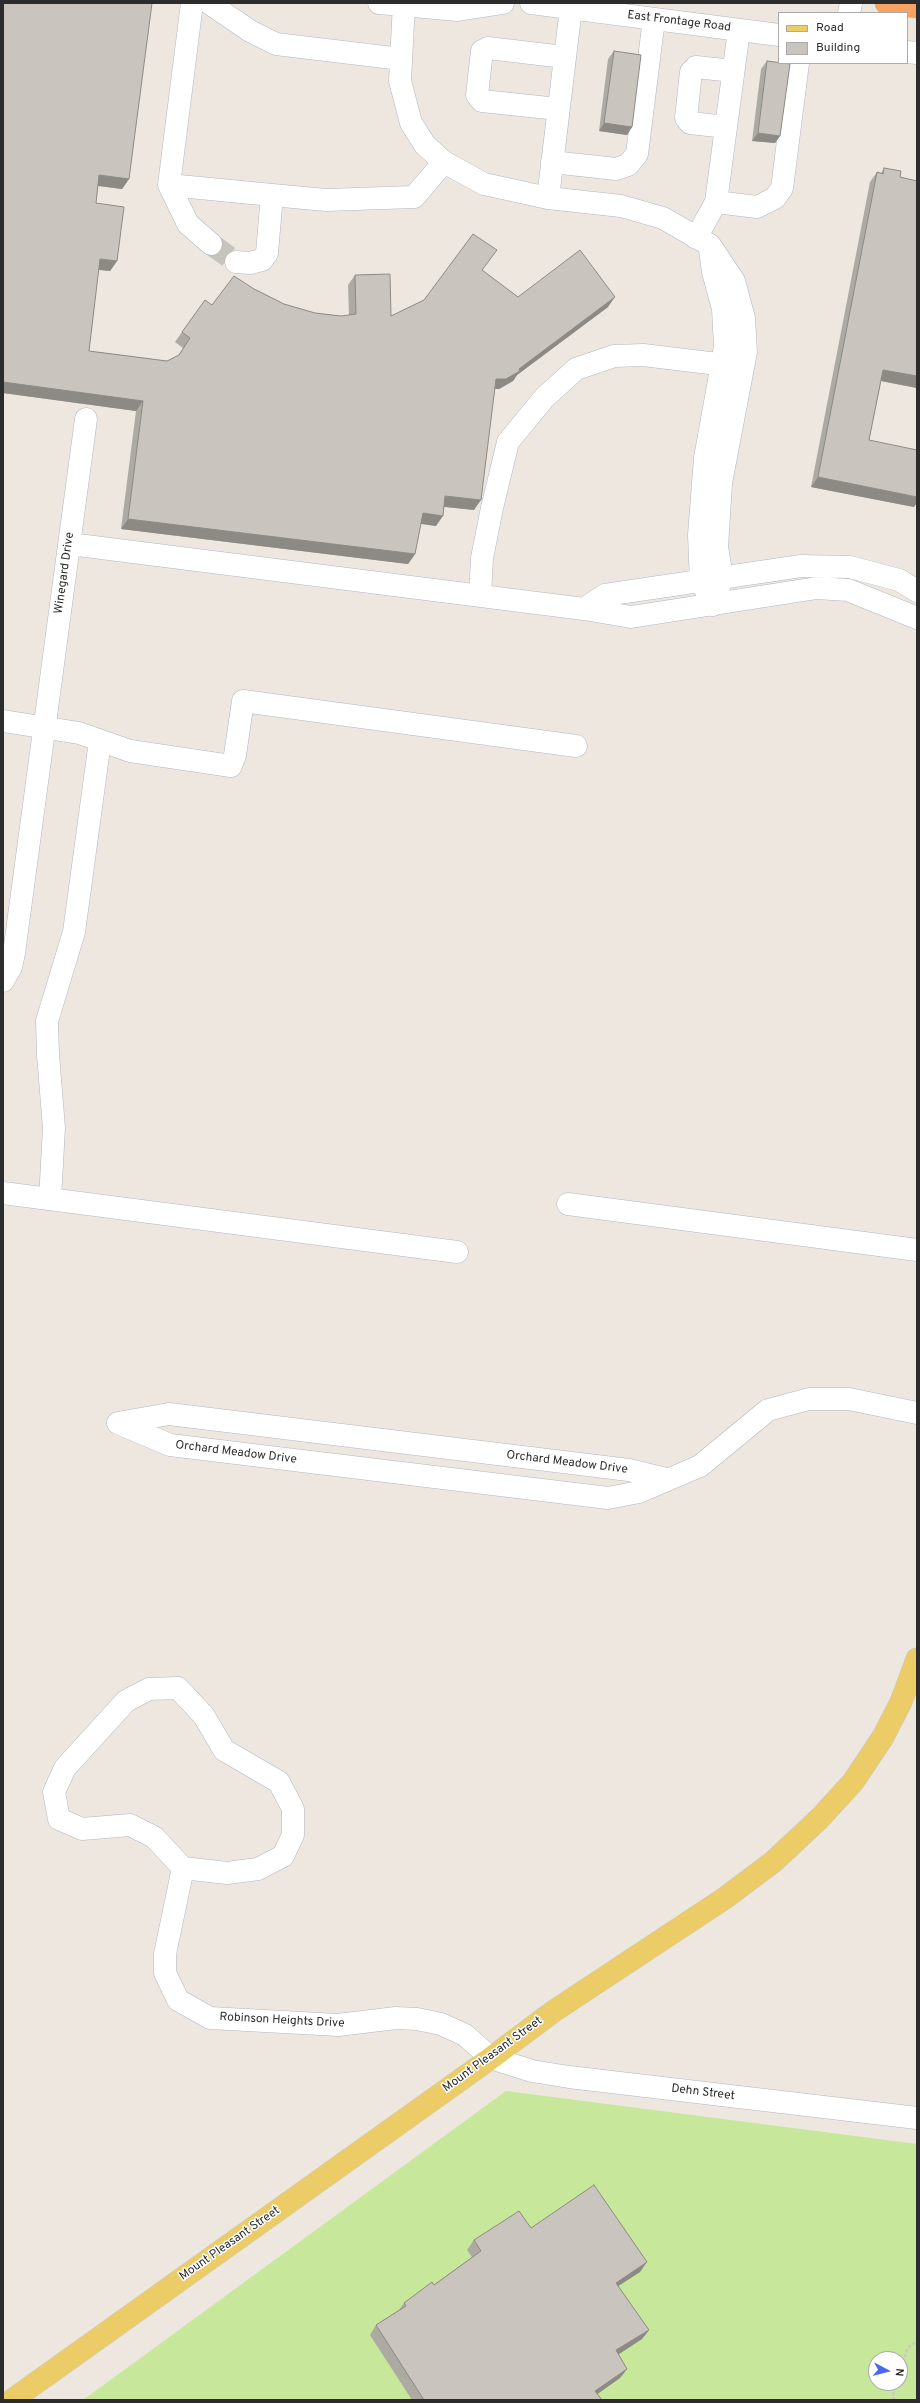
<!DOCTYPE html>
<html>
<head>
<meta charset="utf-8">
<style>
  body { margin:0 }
  #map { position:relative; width:920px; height:2403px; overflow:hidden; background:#ede7e0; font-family:Overpass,sans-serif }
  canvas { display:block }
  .frame { position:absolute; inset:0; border:4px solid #2c2c2c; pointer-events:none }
  .legend { position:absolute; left:778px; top:12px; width:130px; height:52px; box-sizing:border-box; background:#fff; border:1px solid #ababab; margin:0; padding:5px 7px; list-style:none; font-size:12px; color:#2c2c2c }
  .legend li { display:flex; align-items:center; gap:8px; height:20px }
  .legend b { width:20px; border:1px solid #ababab }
  .north { position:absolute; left:868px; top:2351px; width:40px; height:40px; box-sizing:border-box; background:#fff; border:1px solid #ababab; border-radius:50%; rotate:97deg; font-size:11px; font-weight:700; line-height:16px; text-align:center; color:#2c2c2c }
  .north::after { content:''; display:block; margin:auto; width:14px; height:18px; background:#4867f2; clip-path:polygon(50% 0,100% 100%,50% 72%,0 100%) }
</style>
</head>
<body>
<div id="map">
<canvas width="920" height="2403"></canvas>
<div class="frame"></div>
<ul class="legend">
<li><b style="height:5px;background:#ebcc67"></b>Road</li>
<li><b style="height:11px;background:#c9c5be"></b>Building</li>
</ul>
<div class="north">N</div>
</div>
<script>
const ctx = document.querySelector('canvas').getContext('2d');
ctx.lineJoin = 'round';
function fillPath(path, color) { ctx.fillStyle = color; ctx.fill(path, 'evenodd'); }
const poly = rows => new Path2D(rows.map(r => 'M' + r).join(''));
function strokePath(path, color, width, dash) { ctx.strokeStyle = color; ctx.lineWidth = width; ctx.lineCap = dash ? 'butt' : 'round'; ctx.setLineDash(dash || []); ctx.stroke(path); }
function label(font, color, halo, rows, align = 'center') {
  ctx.font = font + ' Overpass,sans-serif'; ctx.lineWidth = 3; ctx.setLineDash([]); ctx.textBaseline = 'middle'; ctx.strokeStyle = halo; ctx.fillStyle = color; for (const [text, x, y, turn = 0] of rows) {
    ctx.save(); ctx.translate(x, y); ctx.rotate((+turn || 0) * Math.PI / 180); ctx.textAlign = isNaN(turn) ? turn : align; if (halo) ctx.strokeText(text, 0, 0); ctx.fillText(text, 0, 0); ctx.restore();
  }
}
fillPath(poly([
  [506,2091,917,2144,916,2400,83,2400],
  [876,2359,900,2359,900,2383,876,2383]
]), '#c7e79b');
strokePath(poly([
  [211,244,236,262]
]), '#c6c2bc', 22, [22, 11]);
const minor = poly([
  [192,3,169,185,188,224,211,244],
  [209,3,250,31,276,44,401,59],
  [379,3,458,10,503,3],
  [404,3,400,81,411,123,425,145,444,162,484,184,548,198,621,206,663,218,710,245,734,281,744,318,746,352,721,483,717,547,722,578,713,605],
  [531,3,779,35],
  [849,13,851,3],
  [907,52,917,53],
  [558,109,482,101,477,95,482,51,488,48,564,57],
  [726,127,690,123,686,118,691,72,696,67,733,71],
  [552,162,616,169,628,165,637,154,654,19],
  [169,185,272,195],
  [548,198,571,8],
  [716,202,757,207,775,198,782,188,798,63],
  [696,238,716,202,739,30],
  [710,250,713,272,723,309,725,347,705,458,699,535,701,581,713,605],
  [236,262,250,263,262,260,267,253,272,195,326,200,414,197,444,162],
  [70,544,584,609,631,617,817,588,848,590,917,618],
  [480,596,482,558,492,508,508,442,544,398,576,369,614,356,643,355,743,367],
  [584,609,605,595,801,566,850,567,899,580,917,591],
  [3,721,79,733,130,751,231,766,235,755,243,701,576,746],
  [3,981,11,967,14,953,86,419],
  [3,1193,457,1252],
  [50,1199,54,1128,48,1055,47,1021,74,932,100,741],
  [568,1204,917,1250],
  [118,1423,170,1445,608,1498,639,1492,700,1466,768,1410,809,1399,849,1399,917,1413],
  [118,1423,169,1414,629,1470,666,1479],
  [178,1688,204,1716,224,1750,279,1782,293,1809,293,1835,283,1856,258,1869,227,1873,183,1868,154,1837,130,1825,82,1829,59,1819,54,1792,65,1768,126,1701,149,1689,178,1688],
  [183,1868,165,1954,165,1973,178,2000,210,2018,338,2025,396,2018,417,2019,441,2024,465,2035,491,2058,532,2071,569,2077,917,2118]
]);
const major = poly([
  [12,2400,491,2058,554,2011,725,1898,773,1862,819,1819,853,1782,883,1737,901,1702,917,1659]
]);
const highway = poly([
  [886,3,917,7]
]);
strokePath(minor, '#b3b6bf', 23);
strokePath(major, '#c8c8c8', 23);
strokePath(highway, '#c8c8c8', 23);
strokePath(poly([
  [900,2371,908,2348,917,2341],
  [894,2400,893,2391,896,2383]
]), '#c8c8c8', 2.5, [3, 2]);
strokePath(minor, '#fff', 22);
strokePath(major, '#ebcc67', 22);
strokePath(highway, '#f7a261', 22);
fillPath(poly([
  [3,3,129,179,122,189,98,186,96,203,117,261,110,271,98,270,89,351,167,361,178,356,183,348,175,342,182,332,212,305,254,289,284,304,315,313,341,316,349,315,348,285,355,275,391,316,424,300,490,260,482,270,518,297,608,307,517,375,513,381,499,389,495,389,474,510,444,507,436,526,421,524,415,554,408,564,121,529,136,411,3,393],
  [614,51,632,127,627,135,599,131,608,59],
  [767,61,780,136,775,143,752,141,761,69],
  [884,168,900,177,917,181,917,388,881,381,869,440,914,507,811,487,870,182,877,172,881,173],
  [531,2228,640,2272,618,2286,649,2330,642,2339,618,2354,627,2369,620,2378,597,2394,602,2400,412,2400,370,2335,376,2325,399,2310,404,2303,434,2285,472,2257,467,2250,474,2240]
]), '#ada9a3');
fillPath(poly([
  [604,123,632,127,627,135,599,131],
  [758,133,780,136,775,143,752,141],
  [99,175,129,179,122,189,92,185],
  [100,259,117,261,110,271,93,269],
  [615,297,608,307,517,375,513,381,499,389,489,389,496,379,519,369],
  [883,370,917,376,917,388,876,380],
  [3,382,143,401,136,411,3,393],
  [818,477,917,497,917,503,914,507,811,487],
  [445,496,481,500,474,510,438,506],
  [423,513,443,516,436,526,416,523],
  [128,519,415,554,408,564,121,529],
  [647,2262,640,2272,609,2292,616,2283],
  [649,2330,642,2339,610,2360,616,2350],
  [627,2369,620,2378,589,2400,595,2391]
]), '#8d8a85');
const building = poly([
  [3,3,152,3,129,179,99,175,96,203,124,207,117,261,100,259,89,351,167,361,179,355,190,338,182,332,205,300,212,305,234,276,254,289,284,304,315,313,341,316,356,314,355,275,390,274,391,316,424,300,473,234,497,250,482,270,518,297,580,250,615,297,519,369,520,371,506,379,496,379,481,500,445,496,443,516,423,513,415,554,128,519,143,401,3,382,3,3],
  [614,51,641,55,632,127,604,123,614,51],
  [767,61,790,64,780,136,758,133,767,61],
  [884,168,901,171,900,177,917,181,917,376,883,370,869,440,917,450,917,497,818,477,877,172,883,174,884,168],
  [594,2185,647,2262,616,2283,649,2330,616,2350,627,2369,595,2391,602,2400,424,2400,376,2325,406,2306,404,2303,432,2282,434,2285,481,2251,474,2240,519,2211,531,2228,594,2185]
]);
fillPath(building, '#c9c5be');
strokePath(building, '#8d8a85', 1);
label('12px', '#2c2c2c', '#fff', [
  ["East Frontage Road",679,22,7],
  ["Winegard Drive",65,573,-82],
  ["Orchard Meadow Drive",236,1453,7],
  ["Orchard Meadow Drive",567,1463,7],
  ["Robinson Heights Drive",282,2021,3],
  ["Mount Pleasant Street",493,2055,-36],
  ["Dehn Street",703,2093,7],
  ["Mount Pleasant Street",230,2244,-35]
]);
</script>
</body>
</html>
